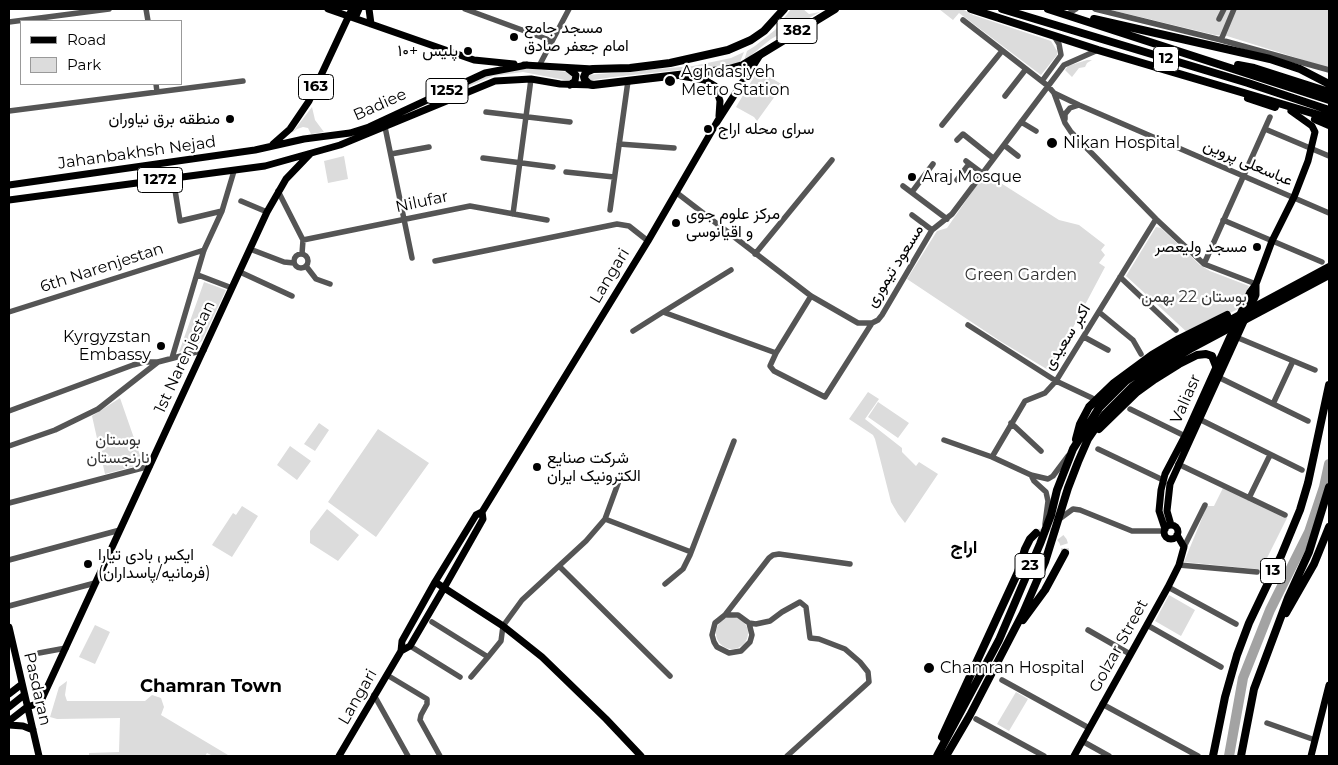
<!DOCTYPE html>
<html>
<head>
<meta charset="utf-8">
<style>
  body { margin:0 }
  #map { position:relative; width:1338px; height:765px; overflow:hidden; background:#fff; font-family:Montserrat,sans-serif }
  canvas { display:block }
  .frame { position:absolute; inset:0; border:10px solid #000; pointer-events:none }
  .legend { position:absolute; left:20px; top:20px; width:162px; height:65px; box-sizing:border-box; background:#fff; border:1px solid #999; margin:0; padding:6px 9px; list-style:none; font-size:15px; color:#000 }
  .legend li { display:flex; align-items:center; gap:10px; height:25px }
  .legend b { width:25px; border:1px solid #999 }
</style>
</head>
<body>
<div id="map">
<canvas width="1338" height="765"></canvas>
<div class="frame"></div>
<ul class="legend">
<li><b style="height:6px;background:#000"></b>Road</li>
<li><b style="height:14px;background:#dcdcdc"></b>Park</li>
</ul>
</div>
<script>
const ctx = document.querySelector('canvas').getContext('2d');
ctx.lineJoin = 'round';
function fillPath(path, color) { ctx.fillStyle = color; ctx.fill(path, 'evenodd'); }
const poly = rows => new Path2D(rows.map(r => 'M' + r).join(''));
function strokePath(path, color, width, dash) { ctx.strokeStyle = color; ctx.lineWidth = width; ctx.lineCap = dash ? 'butt' : 'round'; ctx.setLineDash(dash || []); ctx.stroke(path); }
function label(font, color, halo, rows, align = 'center') {
  ctx.font = font + ' Montserrat,Vazirmatn,sans-serif'; ctx.lineWidth = 4.5; ctx.setLineDash([]); ctx.textBaseline = 'middle'; ctx.strokeStyle = halo; ctx.fillStyle = color; for (const [text, x, y, turn = 0] of rows) {
    ctx.save(); ctx.translate(x, y); ctx.rotate((+turn || 0) * Math.PI / 180); ctx.textAlign = isNaN(turn) ? turn : align; if (halo) ctx.strokeText(text, 0, 0); ctx.fillText(text, 0, 0); ctx.restore();
  }
}
fillPath(poly([
  [791,9,803,9,809,14,820,12,771,39,744,61,747,51,755,46,775,30],
  [939,9,962,9,973,15,1051,41,1057,51,1057,55,1041,75,959,13,953,20],
  [1107,9,1329,9,1329,68,1227,36,1215,35],
  [744,52,740,62,736,64,613,77,593,80,588,80,587,75,693,66,731,58],
  [1087,60,1092,60,1087,63,1085,67,1079,68,1072,77,1065,70,1068,66],
  [520,68,569,72,573,75,572,79,570,81,523,72,493,76,416,109,485,75],
  [758,70,783,85,757,121,754,117,736,107],
  [312,107,315,120,324,132,311,134,308,128,303,127,297,129,292,133],
  [344,156,348,179,328,183,324,161],
  [985,173,1059,220,1079,225,1105,245,1101,250,1105,255,1099,263,1105,267,1050,371,1000,341,907,279,937,231,947,228],
  [1156,227,1161,228,1200,265,1210,271,1249,286,1238,309,1189,334,1126,276],
  [204,282,226,290,202,341,193,348,179,352],
  [868,392,879,399,865,419,902,448,902,452,916,466,919,462,938,474,905,523,898,514,891,502,875,439,873,435,849,419],
  [120,398,143,464,105,474,92,416],
  [878,402,909,423,898,438,868,417],
  [319,423,329,430,315,451,304,444],
  [378,429,429,463,376,537,328,502],
  [290,446,311,461,297,480,277,465],
  [1223,488,1287,518,1260,572,1256,569,1184,562,1207,506,1214,506],
  [242,506,258,516,232,557,212,545,233,513,236,515],
  [327,509,359,535,338,561,310,543,310,531],
  [1169,595,1195,610,1181,636,1155,621],
  '716 633a16 16 0 1 1 32 0a16 16 0 1 1-32 0Z',
  [95,625,110,632,95,664,79,657],
  [67,681,65,695,67,701,145,701,152,695,161,698,164,707,161,715,228,755,213,756,207,753,205,756,89,756,89,753,119,752,120,718,57,719,50,717,59,687],
  [1016,692,1028,699,1009,731,997,724]
]), '#dcdcdc');
strokePath(poly([
  [1229,756,1243,678,1270,610,1309,532,1324,487,1329,464]
]), '#a3a3a3', 10);
strokePath(poly([
  [1038,533,1051,532,1059,536,1063,541,1065,547,1065,553]
]), '#d9d9d9', 8, [8, 4]);
strokePath(poly([
  [146,9,148,21],
  [465,9,552,41],
  [1095,9,1221,40,1329,70],
  [1066,15,1076,9],
  [1219,19,1224,9],
  [963,20,1048,86,1054,93,1065,123,1071,132,1156,219,1204,264,1256,284],
  [9,22,109,9],
  [1221,40,1234,9],
  [539,66,569,9],
  [1042,81,1061,55,1059,44,1054,36],
  [156,84,157,92],
  [1054,93,1079,105,1329,213],
  [1005,96,1026,69],
  [9,111,243,81],
  [486,112,570,122],
  [1065,119,1065,114,1070,108,1079,105],
  [1021,122,1036,131],
  [942,125,1002,51],
  [385,127,412,258],
  [1265,129,1329,156],
  [957,140,963,134,993,158],
  [619,144,674,148],
  [1004,145,1018,156],
  [391,154,429,147],
  [483,158,553,167],
  [966,161,982,173],
  [566,172,614,177],
  [957,180,969,164],
  [903,186,947,219],
  [175,190,180,221,222,211],
  [278,191,303,240,302,254],
  [912,192,933,164],
  [677,193,811,296,858,323,872,323,878,320,882,315,932,230,952,214,1064,65,1098,50],
  [241,201,267,212],
  [610,210,628,81],
  [513,214,531,79],
  [912,215,932,230],
  [1223,220,1322,262],
  [303,240,470,206,547,220],
  [250,249,284,262,294,263],
  [755,254,832,160],
  '294 261a7 7 0 1 1 14 0a7 7 0 1 1-14 0Z',
  [435,261,617,224,629,226,648,241],
  [1204,264,1270,117],
  [306,266,316,279,330,284],
  [731,270,663,312,776,353,811,296],
  [240,272,292,296],
  [198,275,232,288],
  [1120,277,1176,330],
  [9,312,204,250],
  [1099,312,1133,340,1141,354],
  [968,325,1056,381,1092,398],
  [633,331,663,312],
  [1084,337,1108,350],
  [1236,337,1315,370],
  [776,353,770,366,774,371,825,397,872,323],
  [172,358,204,250,222,211,234,171],
  [1218,377,1308,421],
  [1273,404,1293,361],
  [1130,409,1185,436],
  [9,411,133,365,144,362,158,362,204,350],
  [1199,419,1302,470],
  [1011,423,1041,451],
  [944,440,992,457,1031,475,1048,479,1053,476,1068,456],
  [9,446,55,430,98,409,158,362],
  [1098,449,1163,480],
  [992,457,1025,401,1045,393,1056,381,1156,219],
  [1178,464,1285,515],
  [1031,475,1034,481,1046,492,1048,501,1045,524],
  [1249,498,1270,455],
  [9,503,150,466],
  [605,519,691,552],
  [1058,520,1073,509,1080,510,1132,531,1163,531],
  [1184,547,1205,505],
  [9,560,120,530],
  [1179,565,1257,572],
  [559,566,670,676],
  [665,584,683,569,690,555,734,441],
  [1168,587,1236,624],
  [9,606,95,583],
  [725,615,769,558,773,555,779,554,850,564],
  [432,622,488,657,501,641,503,626,522,600,586,541,605,519,620,478],
  [749,623,752,635,750,642,741,651,729,653,717,647,714,642,712,635,715,623,725,615,738,615,749,623,756,624,770,621,782,612,800,602,806,607,810,638,819,639,845,649,860,662,868,672,869,682,787,756],
  [1147,625,1221,667],
  [1088,630,1130,654],
  [410,646,460,677],
  [39,653,66,648],
  [387,675,427,699,427,704,421,715,420,720,440,756],
  [471,677,488,657],
  [1002,680,1089,728],
  [374,695,408,756],
  [1102,704,1198,756],
  [976,719,1044,756],
  [1267,723,1315,740],
  [1082,741,1109,756]
]), '#555', 5.5);
strokePath(poly([
  [328,9,474,60,514,64],
  [369,9,371,24],
  [355,18,359,9],
  [524,65,593,69],
  [567,68,576,75,575,81,570,85],
  [681,76,705,80,715,86,720,101,719,116],
  [273,144,290,129,309,101,352,9],
  [9,185,255,150,304,139,350,133,369,127,485,73,527,65],
  [9,200,265,166,340,145,495,81,531,79,560,84,593,85],
  [1171,525,1167,511,1170,484,1256,295,1256,285],
  '1164 532a7 7 0 1 1 14 0a7 7 0 1 1-14 0Z',
  [1165,529,1159,511,1161,490,1165,474,1185,436,1250,292,1256,284,1272,241,1294,197,1308,161,1315,132,1312,126,1291,111],
  [435,582,503,626,542,657,606,719,641,756],
  [9,627,39,756],
  [401,651,410,646,444,588,483,519,482,512],
  [9,694,22,684],
  [9,707,24,695],
  [9,721,27,707,40,703,267,212,286,179,310,154],
  [9,725,23,726,33,730],
  [339,756,401,651,402,641,435,582,476,515,482,512,648,241,717,122,760,55],
  [1074,756,1168,587,1179,565,1184,547,1177,535],
  [1311,756,1329,685]
]), '#000', 7);
strokePath(poly([
  [784,9,764,31,751,40,728,50,670,63,630,68,593,69,586,72,584,77,585,80,589,84,593,85,729,69,743,65,835,9],
  [971,9,1098,50,1329,118],
  [1002,9,1248,83,1329,110],
  [1048,9,1329,100],
  [1094,19,1270,59,1300,69,1329,84],
  [1238,65,1254,68,1329,92],
  [1248,98,1275,107],
  [1315,119,1329,125],
  [1099,429,1137,392,1155,379,1179,364,1197,355,1206,354,1212,356,1216,366],
  [1076,439,1080,424,1089,407,1114,383,1152,355,1179,339,1227,315],
  [1286,613,1314,564,1329,527],
  [1023,620,1045,590,1065,553],
  [942,737,1018,572,1025,549,1030,539,1036,533],
  [937,756,999,640,1040,544,1051,515,1057,490,1073,449,1099,408,1126,381,1171,352,1329,267],
  [946,756,970,715,1023,613,1045,562,1068,488,1078,462,1088,439,1105,414,1132,387,1161,366,1190,349,1329,275],
  [1213,756,1225,697,1237,655,1249,623,1281,556,1300,510,1308,483,1329,385],
  [1241,756,1254,689,1288,598,1309,552,1329,487]
]), '#000', 8);
for (const [x, y, r, color] of [
  [514,37,5,"#000"],
  [468,51,5,"#000"],
  [670,81,6,"#000"],
  [230,119,5,"#000"],
  [708,129,5,"#000"],
  [1052,143,6,"#000"],
  [912,177,5,"#000"],
  [676,223,5,"#000"],
  [1257,247,5,"#000"],
  [161,346,5,"#000"],
  [537,467,5,"#000"],
  [88,564,5,"#000"],
  [929,668,6,"#000"]
]) { const dot = new Path2D(); dot.arc(x, y, r, 0, 2 * Math.PI); ctx.fillStyle = color; ctx.fill(dot); strokePath(dot, '#fff', 2); }
for (const [x, y, w] of [
  [797,31,40],
  [1166,59,25],
  [316,87,35],
  [447,91,42],
  [160,180,45],
  [1030,566,30],
  [1273,571,25]
]) { const box = new Path2D(); box.roundRect(x - w / 2, y - 12.5, w, 25, 4); ctx.fillStyle = '#fff'; ctx.fill(box); strokePath(box, '#000', 1); }
label('bold 15px', '#000', null, [
  ["382",797,31],
  ["12",1166,59],
  ["163",316,87],
  ["1252",447,91],
  ["1272",160,180],
  ["23",1030,566],
  ["13",1273,571]
]);
label('16px', '#000', '#fff', [
  ["مسجد جامع",524,28],
  ["امام جعفر صادق",524,46],
  ["پلیس +۱۰",458,51,"right"],
  ["Aghdasiyeh",681,72],
  ["Metro Station",681,90],
  ["منطقه برق نیاوران",220,119,"right"],
  ["سرای محله اراج",718,129],
  ["Nikan Hospital",1063,143],
  ["Araj Mosque",922,177],
  ["مرکز علوم جوی",686,214],
  ["و اقیانوسی",686,232],
  ["مسجد ولیعصر",1247,247,"right"],
  ["Kyrgyzstan",151,337,"right"],
  ["Embassy",151,355,"right"],
  ["شرکت صنایع",547,458],
  ["الکترونیک ایران",547,476],
  ["ایکس بادی تیارا",98,555],
  ["(فرمانیه/پاسداران)",98,573],
  ["Chamran Hospital",940,668]
], 'left');
label('16px', '#000', '#fff', [
  ["Badiee",380,105,-24],
  ["Jahanbakhsh Nejad",137,153,-8],
  ["عباسعلی پروین",1248,163,23],
  ["Nilufar",422,202,-12],
  ["مسعود تیموری",895,266,-58],
  ["6th Narenjestan",102,268,-18],
  ["Langari",610,276,-59],
  ["اکبر سعیدی",1067,337,-58],
  ["1st Narenjestan",185,357,-65],
  ["Valiasr",1186,399,-66],
  ["Golzar Street",1119,646,-61],
  ["Pasdaran",37,689,77],
  ["Langari",358,697,-60]
]);
label('16px', '#333', '#fff', [
  ["Green Garden",1021,275],
  ["بوستان 22 بهمن",1194,297],
  ["بوستان",118,440],
  ["نارنجستان",118,458]
]);
label('bold 18px', '#000', '#fff', [
  ["اراج",964,548],
  ["Chamran Town",211,687]
]);
</script>
</body>
</html>
